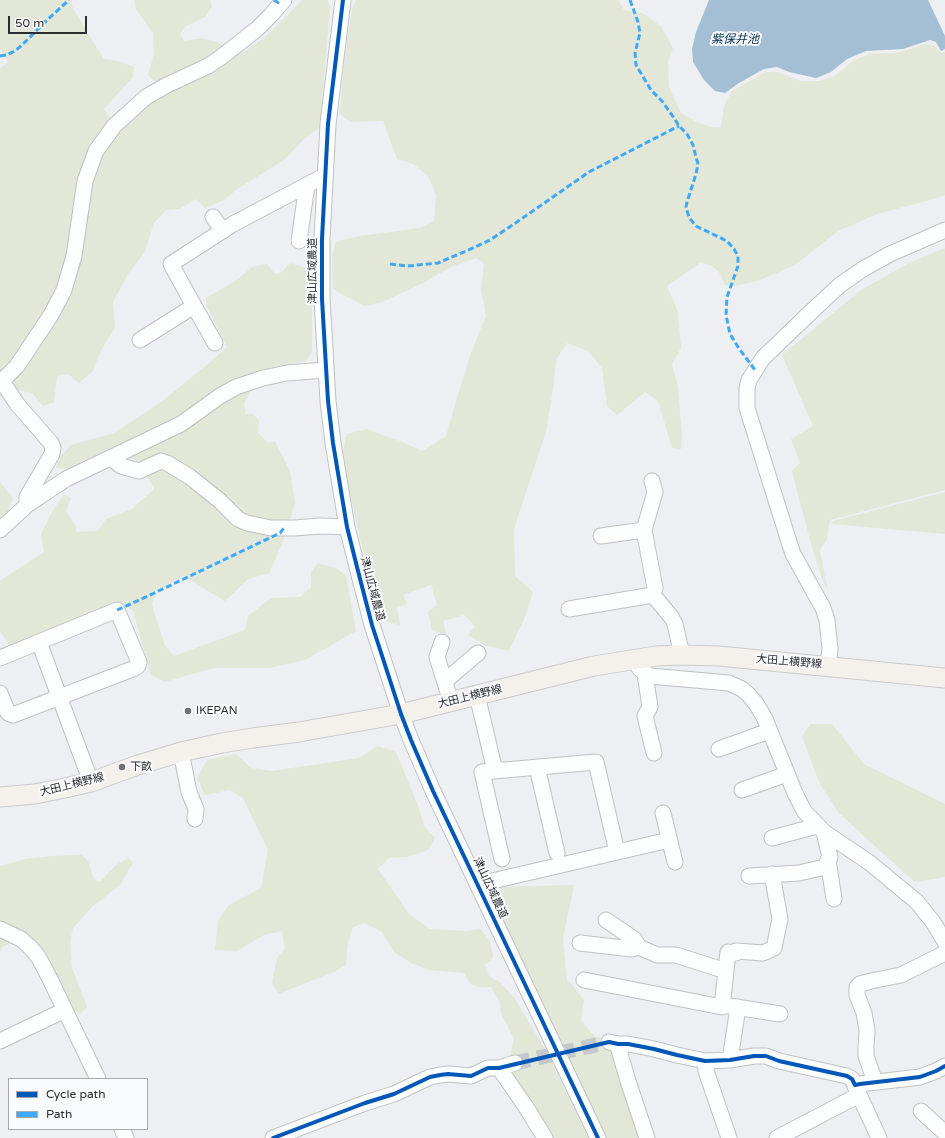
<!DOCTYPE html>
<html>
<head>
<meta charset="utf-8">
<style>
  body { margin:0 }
  #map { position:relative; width:945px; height:1138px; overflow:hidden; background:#edeff2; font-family:"Varela Round",sans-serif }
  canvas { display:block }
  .legend { position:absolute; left:8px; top:1078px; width:140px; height:52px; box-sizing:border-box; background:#fafbff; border:1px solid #a7a8ab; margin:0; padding:5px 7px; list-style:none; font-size:12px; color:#2b2c2e }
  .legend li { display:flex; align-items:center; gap:8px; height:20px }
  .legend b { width:20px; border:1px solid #a7a8ab }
  .scale { position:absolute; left:8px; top:16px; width:79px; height:18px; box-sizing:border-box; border:2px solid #2b2c2e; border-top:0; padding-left:5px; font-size:12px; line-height:14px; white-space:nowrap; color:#2b2c2e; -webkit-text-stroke:3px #fafbff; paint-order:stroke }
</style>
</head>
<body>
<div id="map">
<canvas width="945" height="1138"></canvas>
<ul class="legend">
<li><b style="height:5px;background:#0057b8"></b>Cycle path</li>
<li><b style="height:5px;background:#3fa9f5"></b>Path</li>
</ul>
<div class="scale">50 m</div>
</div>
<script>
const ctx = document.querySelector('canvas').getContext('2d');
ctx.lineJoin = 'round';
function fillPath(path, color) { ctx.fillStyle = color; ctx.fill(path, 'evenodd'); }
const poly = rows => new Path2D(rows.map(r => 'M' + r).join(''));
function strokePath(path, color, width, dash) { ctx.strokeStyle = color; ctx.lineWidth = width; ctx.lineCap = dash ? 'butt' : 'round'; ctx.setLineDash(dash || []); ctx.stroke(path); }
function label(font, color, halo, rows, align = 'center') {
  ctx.font = font + ' "Varela Round","Noto Sans JP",sans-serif'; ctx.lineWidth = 4; ctx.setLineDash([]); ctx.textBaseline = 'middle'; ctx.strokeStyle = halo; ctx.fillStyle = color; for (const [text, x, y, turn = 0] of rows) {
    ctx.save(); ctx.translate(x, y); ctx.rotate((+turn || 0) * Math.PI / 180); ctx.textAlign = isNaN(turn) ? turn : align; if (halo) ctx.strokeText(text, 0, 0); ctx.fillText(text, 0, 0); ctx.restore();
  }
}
fillPath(poly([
  [0,0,71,0,72,6,87,32,104,59,119,61,134,67,133,77,104,109,113,122,159,85,148,75,154,54,153,33,136,9,134,0,210,0,212,7,205,17,186,26,180,34,184,41,202,38,218,42,230,56,244,52,269,34,302,0,328,0,330,7,320,127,304,139,285,159,236,190,224,200,205,208,196,199,179,209,166,210,154,223,144,253,128,274,113,302,115,328,100,352,93,371,79,383,68,374,57,376,54,402,43,406,32,393,13,389,0,397,0,68,8,62,0,47],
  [356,0,618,0,624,10,642,13,661,26,673,48,668,63,669,87,681,113,697,122,711,127,721,127,724,106,732,91,766,72,777,72,801,81,819,81,833,77,853,61,869,54,896,53,907,50,926,44,933,45,942,53,945,52,945,195,930,200,877,214,838,231,795,265,760,280,736,286,725,285,719,272,711,265,700,263,667,286,678,312,681,348,672,364,678,387,682,437,681,449,672,448,658,401,645,392,617,415,607,406,602,368,588,351,567,343,556,360,553,389,546,432,514,529,515,576,533,592,525,617,509,651,484,645,468,635,475,626,464,615,443,621,446,634,432,631,428,612,437,605,431,585,403,595,407,604,397,608,400,625,384,621,361,543,348,484,343,454,346,434,367,429,400,441,422,451,446,436,457,398,471,353,486,316,481,290,484,263,476,258,451,267,423,283,382,302,364,306,333,289,332,258,336,241,361,236,420,228,434,221,436,195,428,176,413,164,397,159,383,121,350,122,340,114,345,53,352,9],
  [945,248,945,490,830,520,827,539,820,550,827,588,823,581,811,544,792,471,800,463,791,439,813,426,782,355,861,290,911,262],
  [290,263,308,268,312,283,312,351,307,361,272,367,253,372,249,393,244,404,246,414,253,414,259,420,258,433,268,443,275,441,290,471,295,503,282,544,269,573,248,579,225,601,183,576,155,592,152,605,165,646,174,656,245,630,248,616,271,598,300,597,311,587,311,572,318,563,336,568,346,576,356,631,305,660,269,668,213,668,165,682,151,675,133,611,120,602,10,646,0,631,0,581,4,578,44,552,41,534,52,512,64,494,71,498,66,511,75,525,77,532,98,531,106,519,132,509,154,489,140,462,108,449,67,469,56,468,58,459,71,445,114,433,161,402,207,365,227,347,206,305,206,298,237,280,252,267,267,264,275,274,282,272],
  [0,482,13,498,6,516,0,522],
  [945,492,945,534,832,524,833,521],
  [810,724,832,724,864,764,945,804,945,877,915,882,880,851,838,812,819,782,802,736],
  [378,746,396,752,419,808,424,826,435,838,428,850,407,857,389,858,378,869,409,914,430,929,467,931,481,929,490,941,493,956,491,961,484,965,489,976,501,983,515,999,545,1049,589,1138,550,1138,508,1071,512,1068,510,1055,514,1039,501,1013,500,1003,491,987,479,987,470,984,464,973,429,970,411,963,394,952,382,932,364,923,353,927,347,947,346,965,334,972,278,994,272,982,277,958,285,948,282,931,264,935,237,951,215,950,218,921,229,905,261,888,268,850,243,798,230,790,205,795,197,778,207,760,236,754,251,768,272,771,359,758],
  [82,855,88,861,94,879,100,882,116,865,128,858,133,862,121,884,92,907,73,928,70,941,72,968,87,1007,80,1014,69,1008,41,952,14,941,1,948,0,953,0,866,25,859,52,856],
  [574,885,563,938,567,980,571,983,584,1001,581,1020,595,1037,607,1038,640,1138,605,1138,489,892,491,887]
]), '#e2e7d8');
fillPath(poly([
  [709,0,928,0,945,36,945,49,941,51,936,42,930,40,903,49,866,51,847,59,831,72,816,78,789,72,777,67,764,69,739,83,725,93,715,91,704,80,693,62,692,49,696,32]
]), '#a4bfd3');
strokePath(poly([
  [515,1063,609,1042]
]), '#c6c8cb', 15, [15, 8]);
const minor = poly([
  [343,0,328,124,322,239,322,299,328,401,333,443,347,527,358,571,372,625,401,714,411,740,433,791,598,1138],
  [213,217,223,231],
  [299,241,307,185],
  [140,340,194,306],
  [215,343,194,306,171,264,233,224,324,176],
  [2,381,17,404,51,443,53,448,52,454,27,497,27,505],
  [0,383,17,366,51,315,64,290,74,256,85,181,96,151,114,126,146,97,167,85,208,66,220,58,257,29,271,15,284,0],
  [111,458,121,466,139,471,161,461,167,463,190,477,220,501,238,519,247,523,271,528,294,528,321,526,347,527],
  [652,481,655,492,644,530,655,588,653,595],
  [0,530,27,505,66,479,181,424,220,396,236,387,263,378,287,373,325,370],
  [601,536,644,530],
  [653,595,672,618,675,624,682,655],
  [569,609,653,595],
  [442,642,437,657,451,702],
  [0,658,39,642,91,782],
  [635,659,637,665,641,670,650,676,729,683,742,689,748,694,757,705,765,719,795,793,804,811,824,832,870,863,917,902,933,922,945,942],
  [828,666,830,649,827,620,823,608,793,554,790,545,747,408,747,388,749,380,763,358,813,310,840,285,863,269,890,254,945,230],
  [645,674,650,707,645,716,654,753],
  [445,681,478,653],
  [0,693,8,713,13,715,135,668,138,666,139,662,117,610,39,642],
  [477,695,495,771],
  [719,749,769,731],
  [181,752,189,792,196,809,195,819],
  [537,767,557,853],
  [742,790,787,774],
  [663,813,675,862],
  [772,838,817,826],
  [502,859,482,772,596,762,617,852],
  [828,860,834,899],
  [749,876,799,873,825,867,830,857,824,832],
  [479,886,488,882,669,840],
  [606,920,634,939,639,947,657,955,676,955,726,971],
  [0,929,21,939,31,948,39,958,50,979,98,1079],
  [580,943,632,949,639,947],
  [584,980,722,1007,728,952,736,953,736,951,763,953,774,948,780,919,772,874],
  [723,1005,780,1014],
  [0,1041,65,1010],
  [609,1042,618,1044,628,1044,654,1049,677,1055,705,1061,730,1060,754,1056,766,1056,779,1061,847,1076,852,1079,855,1085,860,1084,920,1077,936,1071,945,1066],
  [618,1044,619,1050,628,1081,647,1138],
  [730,1060,738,1007],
  [705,1061,706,1071,729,1138],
  [499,1068,526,1107,545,1138],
  [875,1082,866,1056,866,1047,867,1030,864,1013,857,995,857,987,860,984,871,981,901,975,945,953],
  [855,1086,879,1138],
  [921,1111,945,1133],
  [122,1129,126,1138],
  [273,1138,365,1103,394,1094,430,1077,440,1075,448,1074,471,1076,488,1068,499,1068,515,1063],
  [777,1138,859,1095]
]);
const major = poly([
  [0,797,35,794,65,788,91,782,138,765,181,752,222,743,253,738,299,732,401,714,594,666,656,656,682,655,719,656,945,678]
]);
strokePath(minor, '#bfc1c3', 17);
strokePath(major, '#cacbcc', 21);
strokePath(minor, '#fcfdfd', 15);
strokePath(major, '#f4f0ec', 19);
strokePath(poly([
  [274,0,280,4],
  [630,0,638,22,640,33,635,53,636,65,651,90,662,101,674,118,679,126,687,134,693,145,696,157,698,164,696,174,687,202,686,207,688,214,691,220,696,226,727,241,734,249,738,256,738,266,727,297,726,315,730,334,738,347,755,370],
  [0,56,6,55,15,51,22,45,47,20,69,0],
  [390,264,408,266,438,263,473,248,490,240,514,224,589,172,679,126],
  [117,610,148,596,280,533,284,528]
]), '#3fa9f5', 3, [6, 3]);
strokePath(poly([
  [343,0,328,124,322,239,322,299,328,401,333,443,347,527,358,571,372,625,401,714,411,740,433,791,598,1138],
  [273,1138,365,1103,394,1094,430,1077,440,1075,448,1074,471,1076,488,1068,499,1068,609,1042,618,1044,628,1044,654,1049,677,1055,705,1061,730,1060,754,1056,766,1056,779,1061,847,1076,852,1079,855,1085,860,1084,920,1077,936,1071,945,1066]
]), '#0057b8', 4);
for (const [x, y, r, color] of [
  [188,711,4,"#6f7073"],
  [122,767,4,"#6f7073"]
]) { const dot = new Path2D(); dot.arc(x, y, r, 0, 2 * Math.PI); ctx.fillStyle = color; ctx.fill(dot); strokePath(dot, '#fafbff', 1.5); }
label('11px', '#2b2c2e', '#fafbff', [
  ["津山広域農道",313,271,-90],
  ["津山広域農道",372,589,75],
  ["大田上横野線",789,662,5],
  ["大田上横野線",470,697,-14],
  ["大田上横野線",72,785,-14],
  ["津山広域農道",490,888,65]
]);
label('11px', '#2b2c2e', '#fafbff', [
  ["IKEPAN",196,711],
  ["下畝",130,767]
], 'left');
label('italic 12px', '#00304b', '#fafbff', [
  ["紫保井池",735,40]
]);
</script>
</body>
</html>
